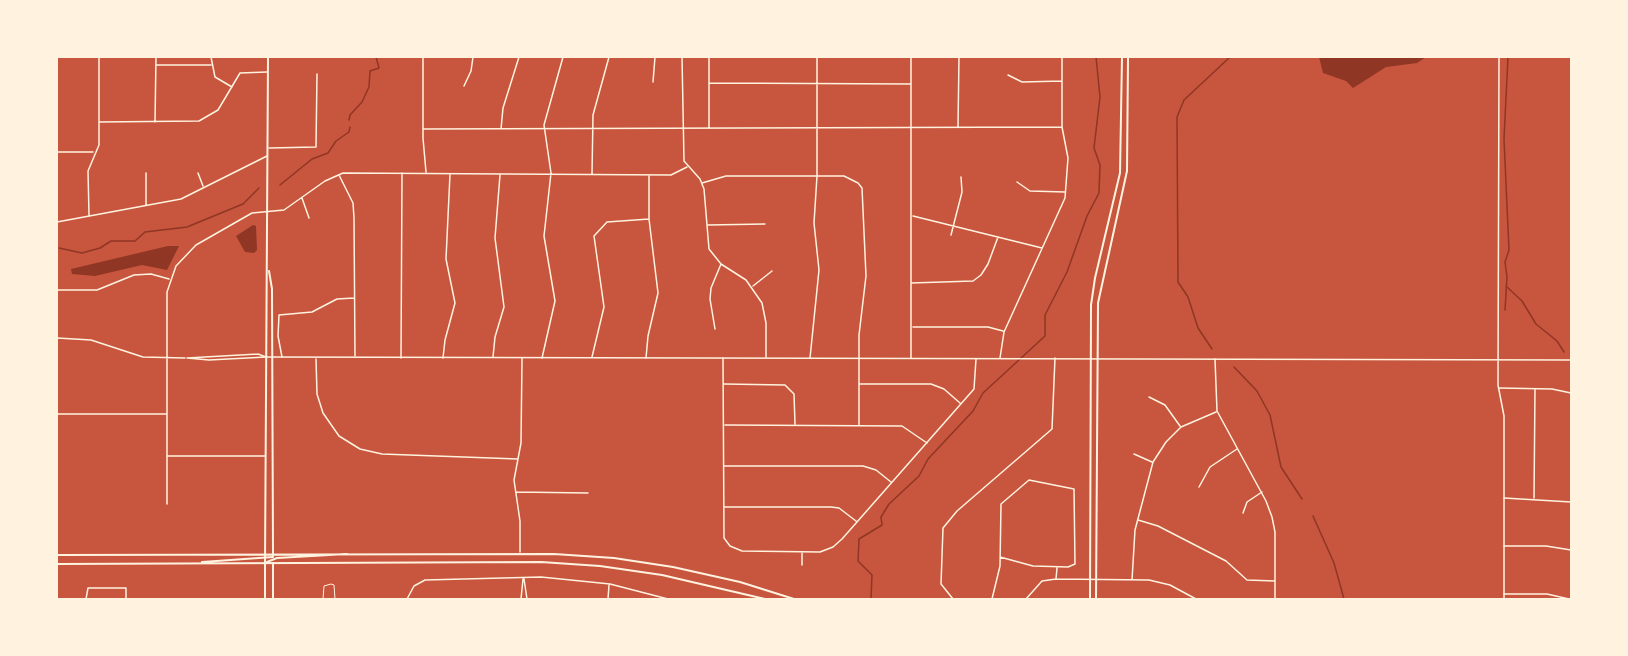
<!DOCTYPE html>
<html>
<head>
<meta charset="utf-8">
<style>
  body { margin:0 }
  #map { position:relative; width:1628px; height:656px; overflow:hidden; background:#c8553d; font-family:"Fira Sans Condensed",sans-serif }
  canvas { display:block }
  .frame { position:absolute; inset:0; border:58px solid #fff3e0; pointer-events:none }
</style>
</head>
<body>
<div id="map">
<canvas width="1628" height="656"></canvas>
<div class="frame"></div>
</div>
<script>
const ctx = document.querySelector('canvas').getContext('2d');
ctx.lineJoin = 'round';
function fillPath(path, color) { ctx.fillStyle = color; ctx.fill(path, 'evenodd'); }
const poly = rows => new Path2D(rows.map(r => 'M' + r).join(''));
function strokePath(path, color, width, dash) { ctx.strokeStyle = color; ctx.lineWidth = width; ctx.lineCap = dash ? 'butt' : 'round'; ctx.setLineDash(dash || []); ctx.stroke(path); }
fillPath(poly([
  [1319,57,1426,57,1417,63,1386,67,1353,88,1346,81,1323,73],
  [253,225,256,226,257,250,254,253,245,252,236,236],
  [168,246,179,246,167,270,142,265,95,276,72,274,71,269]
]), '#8f3625');
strokePath(poly([
  [349,120,350,115,362,102,369,87,370,71,379,68,376,57],
  [280,185,312,159,328,153,336,141,349,132,350,127],
  [59,248,82,253,100,248,111,241,135,241,145,232,187,227,243,204,259,188],
  [1506,286,1522,301,1536,324,1557,341,1564,352],
  [1505,310,1507,277,1505,262,1509,250,1504,139,1508,57],
  [1212,349,1198,328,1188,297,1178,282,1177,117,1184,100,1230,57],
  [1234,367,1257,391,1270,415,1281,467,1302,499],
  [1313,516,1334,563,1344,599],
  [871,599,872,575,858,561,859,539,882,525,881,517,889,504,919,476,928,459,973,411,983,393,1045,336,1045,315,1067,272,1087,216,1099,193,1100,165,1094,148,1100,97,1096,57]
]), '#8f3625', 1.5);
strokePath(poly([
  [323,599,324,586,331,584,334,585,335,599]
]), '#fff3e0', 1);
strokePath(poly([
  [211,57,215,77,232,87],
  [423,57,423,138,426,172],
  [682,57,684,161,700,179,704,189,709,249,721,264,746,280,762,303,766,323,766,357],
  [709,57,709,128],
  [156,65,211,65],
  [1008,75,1022,82,1062,81],
  [653,82,655,57],
  [709,83,911,84],
  [464,86,471,71,473,57],
  [99,122,199,121,218,110,240,73,267,72],
  [155,122,156,57],
  [958,127,959,57],
  [423,129,1062,127],
  [501,129,503,108,519,57],
  [269,148,316,147,317,74],
  [57,152,93,152],
  [146,173,146,205],
  [198,173,203,186],
  [592,174,593,115,609,57],
  [339,175,353,203,354,218,355,356],
  [1017,182,1030,191,1065,192],
  [702,183,726,176,844,176,858,183,862,188,866,276,859,335,859,425],
  [302,198,309,218],
  [89,215,88,171,99,145,99,57],
  [913,216,1042,248],
  [57,222,181,199,267,156],
  [708,225,765,224],
  [951,235,962,192,961,177],
  [911,283,973,281,981,275,988,264,998,237],
  [753,286,772,271],
  [57,290,97,290,134,275,151,274,169,279],
  [913,327,988,327,1003,331],
  [715,329,710,299,711,288,721,264],
  [57,338,91,340,143,357,185,358],
  [258,354,266,357,209,360,187,358,258,354],
  [282,357,278,336,279,315,312,312,337,299,354,298],
  [493,357,495,337,504,307,495,238,500,175],
  [592,357,604,307,594,236,607,222,649,219],
  [401,358,402,173],
  [443,358,445,340,455,303,446,259,450,174],
  [542,358,555,301,544,236,551,173,544,125,563,57],
  [646,358,648,336,658,293,649,219,649,176],
  [723,358,724,538,730,546,742,551,820,552,833,547,842,539,974,389,976,359],
  [810,358,819,270,814,223,817,176,817,57],
  [911,358,911,57],
  [1000,358,1004,332,1065,198,1068,158,1062,127,1062,57],
  [316,359,317,394,323,413,339,436,360,449,382,454,518,459],
  [1215,359,1217,411,1266,501,1272,517,1275,532,1275,599],
  [724,384,785,385,794,394,795,424],
  [860,384,931,384,944,389,960,403],
  [1499,388,1552,389,1571,393],
  [1149,397,1165,405,1180,426],
  [57,414,166,414],
  [725,425,902,426,927,443],
  [1134,454,1152,462],
  [168,456,265,456],
  [724,466,863,466,876,470,891,482],
  [1199,487,1210,467,1237,449],
  [516,492,588,493],
  [1504,498,1571,502],
  [1534,498,1535,389],
  [167,504,167,292,176,266,196,245,252,213,284,210,325,181,343,173,671,175,687,167],
  [724,507,831,507,839,508,856,521],
  [1243,513,1247,502,1262,492],
  [1138,520,1158,526,1226,561,1247,580,1275,581],
  [1504,546,1546,546,1571,550],
  [520,552,520,521,514,480,521,443,522,358],
  [802,565,802,553],
  [524,579,527,599],
  [1056,579,1057,568],
  [1132,580,1135,530,1153,462,1166,442,1181,427,1216,412],
  [1504,594,1547,594,1569,599],
  [86,599,88,588,126,588,126,599],
  [407,599,414,586,425,580,541,577,610,584,668,599],
  [521,599,523,579],
  [608,599,609,585],
  [953,599,941,584,943,528,957,511,1052,429,1055,358],
  [992,599,1000,566,1001,504,1029,480,1074,489,1075,564,1068,567,1033,566,1000,557],
  [1026,599,1042,581,1056,579,1149,580,1170,585,1196,599]
]), '#fff3e0', 1.5);
strokePath(poly([
  [1499,57,1498,385,1504,416,1504,599],
  [267,357,1571,360]
]), '#fff3e0', 1.5);
strokePath(poly([
  [265,563,265,599],
  [273,563,273,599]
]), '#fff3e0', 2);
strokePath(poly([
  [269,271,272,289,273,556],
  [265,563,268,57],
  [1090,599,1091,305,1095,278,1120,173,1122,57],
  [1096,599,1098,303,1127,171,1128,57]
]), '#fff3e0', 2);
strokePath(poly([
  [57,555,554,554,614,558,673,567,740,582,794,599],
  [202,562,273,557],
  [267,562,277,558,347,554],
  [57,564,541,562,600,566,662,575,765,599]
]), '#fff3e0', 2);
</script>
</body>
</html>
